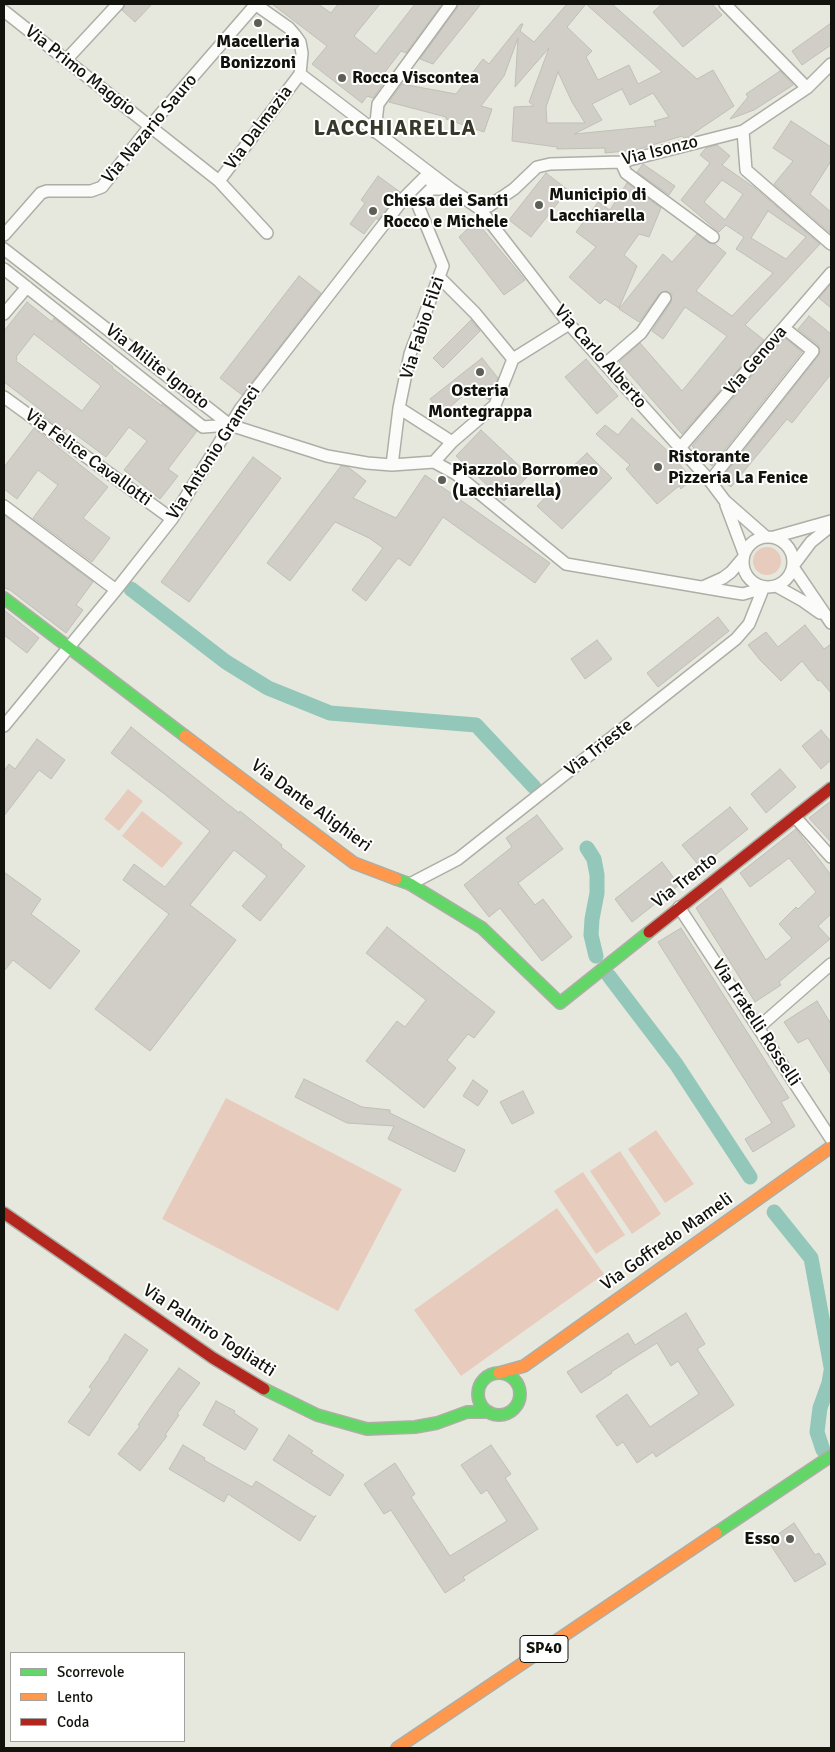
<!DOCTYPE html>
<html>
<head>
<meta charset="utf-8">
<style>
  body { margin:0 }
  #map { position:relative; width:835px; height:1752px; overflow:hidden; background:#e7e8dd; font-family:Signika,sans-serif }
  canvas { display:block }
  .frame { position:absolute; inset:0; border:5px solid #13130d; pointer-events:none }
  .legend { position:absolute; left:10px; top:1652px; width:175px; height:90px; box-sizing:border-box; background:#fff; border:1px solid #a1a19e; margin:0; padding:6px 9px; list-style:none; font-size:15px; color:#13130d }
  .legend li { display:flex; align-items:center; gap:10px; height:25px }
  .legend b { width:25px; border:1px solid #a1a19e }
</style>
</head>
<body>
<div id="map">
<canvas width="835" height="1752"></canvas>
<div class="frame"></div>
<ul class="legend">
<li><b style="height:6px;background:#63d668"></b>Scorrevole</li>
<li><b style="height:6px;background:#ff974d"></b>Lento</li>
<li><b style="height:6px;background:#b3261e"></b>Coda</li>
</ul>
</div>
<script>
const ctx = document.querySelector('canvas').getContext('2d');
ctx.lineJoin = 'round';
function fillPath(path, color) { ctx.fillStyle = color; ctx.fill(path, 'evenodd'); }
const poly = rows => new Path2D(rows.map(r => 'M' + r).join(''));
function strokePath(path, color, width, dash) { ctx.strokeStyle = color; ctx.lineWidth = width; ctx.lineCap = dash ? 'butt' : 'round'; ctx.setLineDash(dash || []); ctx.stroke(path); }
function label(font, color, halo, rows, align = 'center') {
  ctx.font = font + ' Signika,sans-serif'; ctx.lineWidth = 4; ctx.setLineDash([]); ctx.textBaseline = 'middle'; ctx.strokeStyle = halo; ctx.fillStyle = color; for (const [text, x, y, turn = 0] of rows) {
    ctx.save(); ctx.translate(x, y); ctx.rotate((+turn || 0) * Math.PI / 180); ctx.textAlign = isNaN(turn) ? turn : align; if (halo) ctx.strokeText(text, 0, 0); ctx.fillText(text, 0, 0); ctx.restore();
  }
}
fillPath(poly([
  '753 561a14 14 0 1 1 28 0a14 14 0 1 1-28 0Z',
  [128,789,143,801,119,831,104,819],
  [142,811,183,843,162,868,122,836],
  [226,1098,402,1189,338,1311,162,1219],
  [656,1130,694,1184,665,1203,628,1149],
  [620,1151,661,1214,632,1234,590,1171],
  [583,1172,625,1235,596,1254,554,1191],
  [557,1208,604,1274,461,1376,414,1310]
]), '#e7cbbd');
strokePath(poly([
  [131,589,226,662,268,688,330,713,476,725,534,787],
  [587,848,594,859,597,875,597,893,592,919,591,935,596,956],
  [609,976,676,1064,750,1177],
  [774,1212,811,1258,831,1367],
  [823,1450,817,1432,820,1408,829,1383,831,1371]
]), '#92c7b9', 15);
const building = poly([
  [125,4,152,4,135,22,122,10,125,4],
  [272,4,318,4,331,13,338,4,380,4,354,36,376,54,415,4,442,4,406,53,401,51,379,80,385,81,373,98,367,96,362,103,312,64,327,46,272,4],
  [458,4,481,4,433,64,420,59,457,8,458,4],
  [567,4,612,4,697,79,713,70,734,106,688,137,684,138,682,136,636,150,605,153,605,148,557,149,557,147,512,141,514,107,534,106,529,102,549,48,515,87,518,38,504,76,481,106,492,109,484,132,446,119,446,117,389,102,402,84,456,94,483,59,489,64,521,24,523,24,520,31,534,42,567,4],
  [586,4,651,62,662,72,638,84,629,65,598,80,586,57,592,51,567,27,586,4],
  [558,72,572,102,585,123,547,123,546,107,558,72],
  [622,89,630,105,653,93,669,117,654,121,656,126,574,134,602,120,592,104,622,89],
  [662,4,712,4,722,15,683,47,653,12,662,4],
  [831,23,831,45,802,65,792,51,831,23],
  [780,71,793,85,754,110,730,119,748,97,746,94,780,71],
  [791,121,831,147,831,161,810,194,831,212,830,233,774,184,793,161,773,148,791,121],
  [717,145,730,156,722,165,755,188,820,244,745,325,764,340,682,434,619,362,640,343,682,391,727,336,685,307,663,339,652,331,671,302,672,294,666,291,659,294,639,322,619,309,663,254,672,262,697,234,709,243,715,244,726,253,696,291,732,316,773,273,736,249,744,237,726,225,719,232,681,200,710,163,700,155,706,148,717,145],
  [722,180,743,194,725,220,704,202,722,180],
  [768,211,806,237,786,259,751,238,768,211],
  [643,164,675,186,669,195,637,172,643,164],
  [546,173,568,190,531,237,509,220,546,173],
  [378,176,400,192,378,220,376,218,364,234,350,224,365,203,361,200,378,176],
  [627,183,661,208,649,237,639,234,624,255,637,266,619,308,605,299,600,304,569,277,596,247,576,232,598,202,610,210,627,183],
  [476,221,525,280,504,295,459,237,476,221],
  [299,276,321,293,242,395,220,378,299,276],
  [831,284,831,308,819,298,831,284],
  [27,302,52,322,54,318,81,340,80,341,113,367,112,368,162,406,162,404,197,431,168,469,178,476,160,499,124,470,147,441,129,427,106,457,67,428,64,431,44,416,46,414,4,382,4,331,27,302],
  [34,334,101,386,82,411,16,361,17,358,16,357,34,334],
  [809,316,831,334,831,374,792,423,787,419,731,487,721,479,819,355,820,352,818,345,798,329,809,316],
  [471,320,480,331,443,368,433,358,471,320],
  [785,338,802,352,712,466,693,450,694,448,692,446,785,338],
  [482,358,498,378,489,400,473,387,442,414,430,399,482,358],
  [586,359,618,396,597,414,565,377,586,359],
  [632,418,671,454,692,479,681,489,679,486,657,504,626,469,630,465,596,434,605,425,618,435,632,418],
  [34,428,108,487,83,518,110,538,92,562,33,518,58,485,38,470,17,499,4,489,4,467,34,428],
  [481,430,529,475,504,501,456,456,481,430],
  [587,453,612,478,562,529,537,506,567,474,566,473,587,453],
  [253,457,281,478,189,602,161,582,253,457],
  [341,466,348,467,366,481,353,498,396,518,425,475,550,563,535,583,443,517,410,566,398,558,366,601,352,590,383,548,369,538,335,522,290,581,267,563,341,466],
  [4,515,93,582,76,605,83,610,66,633,10,590,4,588,4,515],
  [4,610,39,638,27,653,4,635,4,610],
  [718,617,729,631,658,687,647,673,718,617],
  [805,625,824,649,831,644,831,693,820,680,818,681,802,661,781,681,760,660,748,645,766,632,778,647,805,625],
  [597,640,612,659,585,679,571,659,597,640],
  [131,727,239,813,240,811,282,845,281,847,305,866,260,921,242,906,267,876,234,850,190,905,236,940,150,1051,95,1009,169,914,123,880,134,864,165,887,210,831,167,796,111,753,131,727],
  [821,730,831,742,831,760,821,769,802,746,821,730],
  [37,739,65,760,51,779,39,770,4,816,4,771,9,764,15,769,37,739],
  [780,769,796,787,766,813,751,794,780,769],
  [831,801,831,842,809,818,831,801],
  [730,807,748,829,700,867,682,845,730,807],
  [537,815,563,849,518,883,535,905,543,899,572,937,542,961,500,908,489,917,464,885,512,847,506,838,537,815],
  [796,829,831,875,831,914,818,926,830,939,779,982,781,985,755,1002,696,908,721,888,766,960,792,938,779,924,796,907,798,909,816,892,789,858,750,887,740,873,796,829],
  [662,862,679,885,632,922,615,899,662,862],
  [4,872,41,899,31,914,80,951,50,989,13,960,4,971,4,872],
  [387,927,495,1012,474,1038,468,1034,447,1060,456,1068,424,1108,366,1061,397,1021,405,1027,426,1000,366,953,387,927],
  [681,928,789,1098,781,1102,795,1126,753,1152,745,1139,772,1123,658,942,681,928],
  [817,1001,831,1024,831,1075,808,1038,798,1043,784,1022,817,1001],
  [304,1079,362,1107,390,1110,390,1113,465,1150,455,1172,388,1139,394,1126,347,1123,295,1097,304,1079],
  [473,1080,488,1091,478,1106,463,1096,473,1080],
  [523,1091,534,1113,512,1124,500,1102,523,1091],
  [686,1313,705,1344,697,1349,734,1405,656,1457,653,1452,637,1463,623,1442,617,1446,596,1416,627,1394,650,1427,699,1394,678,1361,671,1366,657,1343,611,1372,612,1373,581,1393,567,1372,628,1333,635,1345,686,1313],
  [125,1334,148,1350,89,1436,68,1422,92,1389,89,1387,110,1358,109,1358,125,1334],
  [179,1368,200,1383,177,1414,179,1415,165,1435,167,1436,140,1471,118,1454,140,1426,138,1425,156,1399,179,1368],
  [216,1401,235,1411,234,1413,258,1429,245,1450,203,1425,216,1401],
  [289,1435,313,1451,311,1453,344,1475,330,1496,273,1460,289,1435],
  [183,1445,205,1458,204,1460,252,1487,256,1481,314,1517,316,1515,300,1541,228,1494,224,1502,169,1469,183,1445],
  [491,1445,511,1474,505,1478,538,1529,463,1577,465,1580,445,1593,391,1510,384,1514,364,1484,395,1463,415,1494,411,1497,450,1556,507,1521,487,1490,481,1494,461,1465,491,1445],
  [794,1523,815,1555,819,1553,826,1564,795,1582,768,1541,794,1523]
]);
fillPath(building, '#d0cec6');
strokePath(building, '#c0beb6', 1);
const street = poly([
  [255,4,289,28,295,35,300,42,302,53,300,74],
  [725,4,807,88],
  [4,11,219,181,267,233],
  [66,60,118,4],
  [300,74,451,189,480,209,569,324,710,481,725,501,766,537],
  [743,131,746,170,831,244],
  [375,132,378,104,451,4],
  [621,162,626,173,713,237],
  [219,181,300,74],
  [480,209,489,206,514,189,537,167,550,164,621,162,743,131,807,88,831,64],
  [4,235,41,193,47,191,91,191,102,187,150,126,256,4],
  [4,249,230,425,327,456,367,463,392,465,434,462,456,474,566,564,730,592,743,594,767,587],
  [4,269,203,427,230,425],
  [439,277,475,313,513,359],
  [4,314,27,287],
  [605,364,641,333,665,298],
  [4,397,172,519],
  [399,408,410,354,443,266,417,203,431,189,444,189],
  [452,442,495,405,513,359,569,324],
  [680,448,831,273],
  [392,465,399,408,452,442,434,462],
  [710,481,813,351,784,328],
  [726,505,744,553],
  [4,506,116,590],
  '743 562a25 25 0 1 1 50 0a25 25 0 1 1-50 0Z',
  [774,537,831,521],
  [793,566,811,542,831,526],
  [793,567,831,623],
  [776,586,803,601,820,613],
  [703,587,723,578,731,572,743,558],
  [4,726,116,590,172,519,241,408,405,197,424,178,451,189],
  [795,817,831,857],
  [410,884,458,859,736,639,749,624,763,589],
  [679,907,831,1139],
  [759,1027,831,964]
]);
const fast = poly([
  [4,598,185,736],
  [396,879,410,884,482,928,560,1003,649,932],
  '478 1394a21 21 0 1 1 42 0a21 21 0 1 1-42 0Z',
  [264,1389,317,1415,367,1429,415,1427,437,1423,467,1412,489,1412],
  [716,1533,831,1456]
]);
const slow = poly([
  [185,736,354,863,396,879],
  [499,1373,524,1366,831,1147],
  [397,1748,716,1533]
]);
const jam = poly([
  [649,932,831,788],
  [4,1213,213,1358,264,1389]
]);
strokePath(street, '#adaea6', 14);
strokePath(fast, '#adaea6', 14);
strokePath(slow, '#adaea6', 14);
strokePath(jam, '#adaea6', 14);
strokePath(street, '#fbfcfa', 11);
strokePath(fast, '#63d668', 11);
strokePath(slow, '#ff974d', 11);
strokePath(jam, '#b3261e', 11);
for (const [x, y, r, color] of [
  [258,23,5,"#5d5e56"],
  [342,78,5,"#5d5e56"],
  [539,205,5,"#5d5e56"],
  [373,211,5,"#5d5e56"],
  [480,372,5,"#5d5e56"],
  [658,467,5,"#5d5e56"],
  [442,480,5,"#5d5e56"],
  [790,1539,5,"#5d5e56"]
]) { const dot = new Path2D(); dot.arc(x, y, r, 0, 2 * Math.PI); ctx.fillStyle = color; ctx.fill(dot); strokePath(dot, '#fff', 2); }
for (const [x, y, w] of [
  [544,1649,48]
]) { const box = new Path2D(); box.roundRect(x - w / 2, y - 13.5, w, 27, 4); ctx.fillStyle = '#fff'; ctx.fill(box); strokePath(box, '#13130d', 1); }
label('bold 16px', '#13130d', null, [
  ["SP40",544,1649]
]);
label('bold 18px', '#13130d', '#fff', [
  ["Macelleria",258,42,"center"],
  ["Bonizzoni",258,63,"center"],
  ["Rocca Viscontea",352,78],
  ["Municipio di",549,195],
  ["Lacchiarella",549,216],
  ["Chiesa dei Santi",383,201],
  ["Rocco e Michele",383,222],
  ["Osteria",480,391,"center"],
  ["Montegrappa",480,412,"center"],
  ["Ristorante",668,457],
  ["Pizzeria La Fenice",668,478],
  ["Piazzolo Borromeo",452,470],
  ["(Lacchiarella)",452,491],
  ["Esso",780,1539,"right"]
], 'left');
label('18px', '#13130d', '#fff', [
  ["Via Primo Maggio",80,71,38],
  ["Via Dalmazia",259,128,-53],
  ["Via Nazario Sauro",150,129,-50],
  ["Via Isonzo",660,151,-14],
  ["Via Fabio Filzi",423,328,-72],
  ["Via Carlo Alberto",600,357,49],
  ["Via Genova",756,361,-49],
  ["Via Milite Ignoto",157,367,38],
  ["Via Antonio Gramsci",214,453,-57],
  ["Via Felice Cavallotti",88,458,36],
  ["Via Trieste",599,748,-38],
  ["Via Dante Alighieri",311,806,36],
  ["Via Trento",685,881,-38],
  ["Via Fratelli Rosselli",756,1023,57],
  ["Via Goffredo Mameli",667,1242,-35],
  ["Via Palmiro Togliatti",209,1331,33]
]);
ctx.letterSpacing = '1px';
label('bold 22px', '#373829', '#fff', [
  ["LACCHIARELLA",395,129]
]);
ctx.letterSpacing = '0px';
</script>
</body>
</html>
